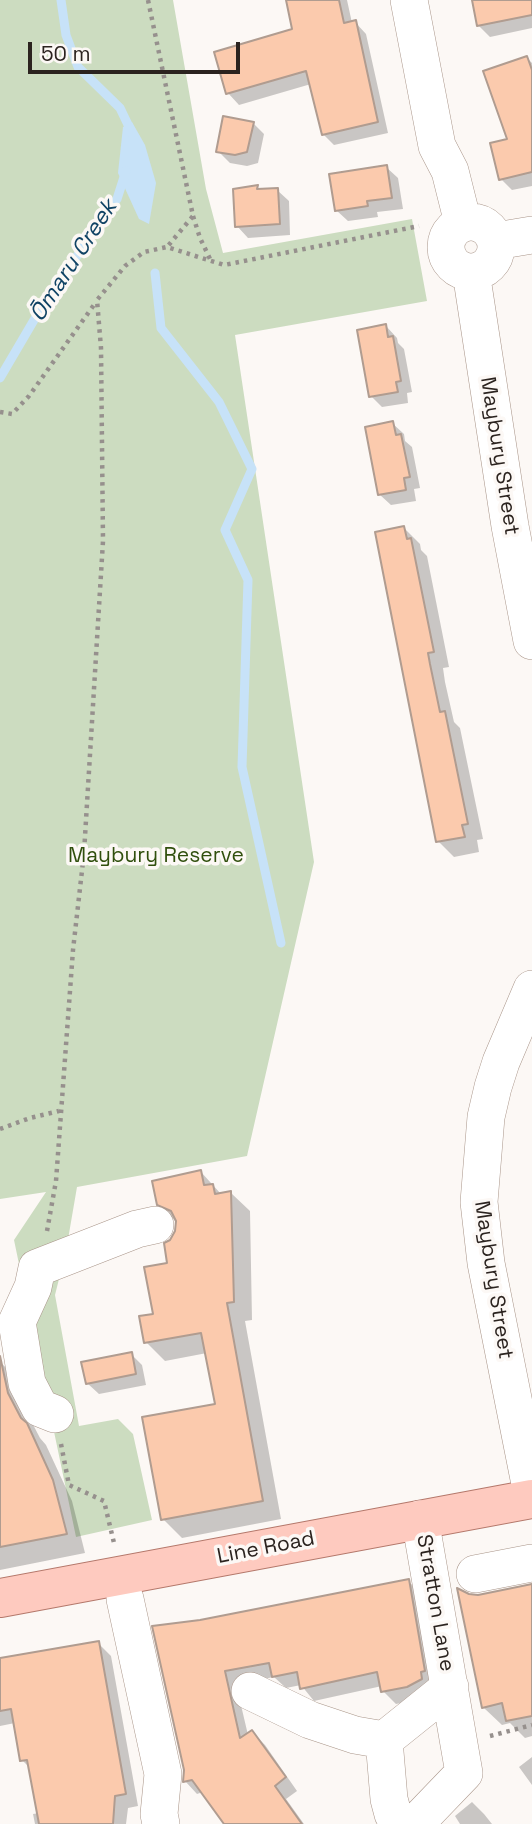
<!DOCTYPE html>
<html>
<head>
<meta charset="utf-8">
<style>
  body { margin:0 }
  #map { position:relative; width:532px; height:1824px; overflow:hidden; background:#fcf8f5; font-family:"Space Grotesk",sans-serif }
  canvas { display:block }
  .scale { position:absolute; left:28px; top:42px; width:212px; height:32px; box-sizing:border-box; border:4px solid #2b231f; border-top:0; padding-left:9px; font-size:21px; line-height:24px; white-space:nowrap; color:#2b231f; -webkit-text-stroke:5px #fcf8f5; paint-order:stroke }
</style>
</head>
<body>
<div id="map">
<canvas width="532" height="1824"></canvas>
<div class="scale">50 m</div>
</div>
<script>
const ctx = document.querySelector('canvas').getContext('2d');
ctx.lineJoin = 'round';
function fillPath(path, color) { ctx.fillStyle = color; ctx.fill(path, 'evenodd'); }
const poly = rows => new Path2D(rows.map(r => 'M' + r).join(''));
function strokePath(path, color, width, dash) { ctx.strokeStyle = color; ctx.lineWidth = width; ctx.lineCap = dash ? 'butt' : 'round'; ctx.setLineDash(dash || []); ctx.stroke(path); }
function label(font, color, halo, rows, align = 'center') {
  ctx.font = font + ' "Space Grotesk",sans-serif'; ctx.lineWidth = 7; ctx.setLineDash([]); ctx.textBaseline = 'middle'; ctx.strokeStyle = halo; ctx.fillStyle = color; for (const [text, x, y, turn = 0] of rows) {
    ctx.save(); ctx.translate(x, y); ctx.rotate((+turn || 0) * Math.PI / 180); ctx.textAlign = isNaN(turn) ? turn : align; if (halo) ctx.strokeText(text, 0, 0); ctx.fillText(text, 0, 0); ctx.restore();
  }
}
fillPath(poly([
  [0,0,173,0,206,189,223,253,412,219,427,301,235,335,314,862,247,1156,77,1187,66,1251,55,1295,79,1426,118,1419,133,1434,152,1520,76,1537,14,1240,46,1192,0,1199]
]), '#ccdcc0');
fillPath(poly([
  [132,122,145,145,156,183,149,224,139,219,118,173,123,127]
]), '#c7e2f8');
fillPath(poly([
  [288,0,347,0,352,23,355,22,366,34,388,133,334,145,323,134,311,84,239,105,228,93,294,30],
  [482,0,532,0,532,28,490,37,478,25],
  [527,58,532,63,532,186,512,190,501,179],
  [253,123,264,134,258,163,247,166,230,163,218,151],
  [386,167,398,178,403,209,377,212,378,217,348,221,336,210],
  [257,187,261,191,277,190,289,201,290,235,248,238,237,226],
  [386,326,397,338,398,343,404,349,412,392,407,393,408,403,382,407,371,396],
  [392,423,404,434,405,441,412,447,420,488,414,489,416,501,391,505,379,494],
  [404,528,420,544,421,550,427,556,449,667,443,668,445,682,454,722,460,728,483,839,477,840,479,852,454,857,438,841],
  [201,1172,221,1194,231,1193,250,1211,252,1320,245,1321,281,1519,182,1538,163,1519,217,1405,207,1353,165,1361,146,1342,169,1264,171,1241,177,1231,177,1223,158,1204],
  [131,1354,142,1365,146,1385,99,1394,87,1383],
  [0,1362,21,1382,27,1413,40,1438,46,1445,72,1501,85,1553,0,1570],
  [408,1581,421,1593,437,1684,420,1699,396,1704,383,1691,382,1686,314,1701,301,1685,286,1688,274,1677,236,1684,248,1735,252,1732,265,1745,297,1791,286,1799,304,1824,226,1824,203,1792,197,1794,185,1781,201,1621],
  [532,1586,532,1736,525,1738,510,1723,502,1725,484,1708,459,1591,468,1596,479,1596],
  [98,1643,111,1656,138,1806,128,1808,126,1824,35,1824,33,1814,39,1813,31,1769,22,1760,15,1723,0,1726,0,1660],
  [532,1757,532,1785,519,1767],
  [472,1802,484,1814,492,1824,460,1824,455,1816]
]), '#0003');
strokePath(poly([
  [61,0,66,35,78,67,120,108,132,133],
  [155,273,161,328,219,402,252,469,225,530,248,580,242,767,281,943],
  [0,378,44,303,117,199,126,171]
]), '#c7e2f8', 9);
const building = poly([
  [286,0,339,0,344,23,356,20,378,122,322,135,306,71,226,94,214,52,292,29,286,0],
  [472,0,532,0,532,15,477,26,472,0],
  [527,56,532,70,532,172,499,180,490,143,507,139,483,71,527,56],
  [223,116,254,122,247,152,235,155,216,152,223,116],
  [387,165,392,198,367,201,368,206,335,211,329,174,387,165],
  [258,185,257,189,278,188,280,224,235,227,233,189,258,185],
  [386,324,388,337,393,336,401,381,396,382,398,392,369,397,357,330,386,324],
  [393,421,396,435,401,434,410,477,404,478,406,490,378,495,365,427,393,421],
  [404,526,407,539,411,538,434,652,428,653,430,664,440,712,445,711,468,824,462,825,465,837,436,842,375,532,404,526],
  [201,1170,204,1185,213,1184,215,1194,231,1191,234,1302,227,1303,263,1501,161,1520,142,1417,215,1404,201,1333,144,1343,139,1316,153,1314,144,1267,167,1263,164,1243,170,1240,175,1231,176,1221,171,1211,157,1205,152,1181,201,1170],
  [132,1352,136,1374,86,1384,81,1362,132,1352],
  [0,1356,8,1393,21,1418,27,1423,53,1480,67,1534,0,1547,0,1356],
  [409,1579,425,1671,421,1672,422,1679,407,1687,381,1692,377,1672,300,1689,297,1672,272,1677,269,1663,225,1671,240,1738,252,1730,286,1777,275,1786,302,1824,224,1824,192,1780,183,1782,184,1770,152,1626,200,1620,409,1579],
  [532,1584,532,1716,506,1721,502,1703,482,1708,457,1588,469,1594,478,1595,532,1584],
  [99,1641,126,1794,115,1796,113,1824,39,1824,27,1760,20,1761,11,1709,0,1711,0,1658,99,1641]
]);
fillPath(building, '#fbcaad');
strokePath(building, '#b09c90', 2);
const minor = poly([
  [409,0,437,146,450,171,463,223],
  '446 247a25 25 0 1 1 50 0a25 25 0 1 1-50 0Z',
  [496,241,532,235],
  [471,272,510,526,532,641],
  [532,989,501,1062,493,1087,486,1117,479,1202,486,1263,532,1494],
  [55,1414,40,1408,27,1383,17,1322,33,1287,37,1268,137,1229,155,1225],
  [475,1574,532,1563],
  [125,1599,163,1774,159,1814,161,1824],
  [250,1691,310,1720,355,1735,384,1740],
  [384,1740,389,1799,393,1814,402,1822,410,1824],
  [384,1740,450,1687],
  [415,1824,464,1773,420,1519]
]);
const major = poly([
  [0,1598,532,1499]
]);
strokePath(minor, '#a99589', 38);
strokePath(major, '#b4786b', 40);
strokePath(poly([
  [148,0,193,216,167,247],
  [193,216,200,238,211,261],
  [0,412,12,414,29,396,96,302],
  [0,1129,30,1118,59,1111],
  [47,1231,56,1181,73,950,84,853,103,541,101,348,97,300,125,266,144,252,167,247,224,265,419,226],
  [61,1444,69,1485,104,1501,114,1543],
  [490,1736,532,1725]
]), '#96908d', 4.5, [3.5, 5]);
strokePath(minor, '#fff', 37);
strokePath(major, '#fecabf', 38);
label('21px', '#2b231f', '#fcf8f5', [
  ["Maybury Street",499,456,81],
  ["Maybury Street",493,1280,81],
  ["Line Road",266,1548,-11],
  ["Stratton Lane",435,1603,80]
]);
label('21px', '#304f0d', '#fcf8f5', [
  ["Maybury Reserve",156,856]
]);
label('italic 23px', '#104365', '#fcf8f5', [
  ["Ōmaru Creek",74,261,-57]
]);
</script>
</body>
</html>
